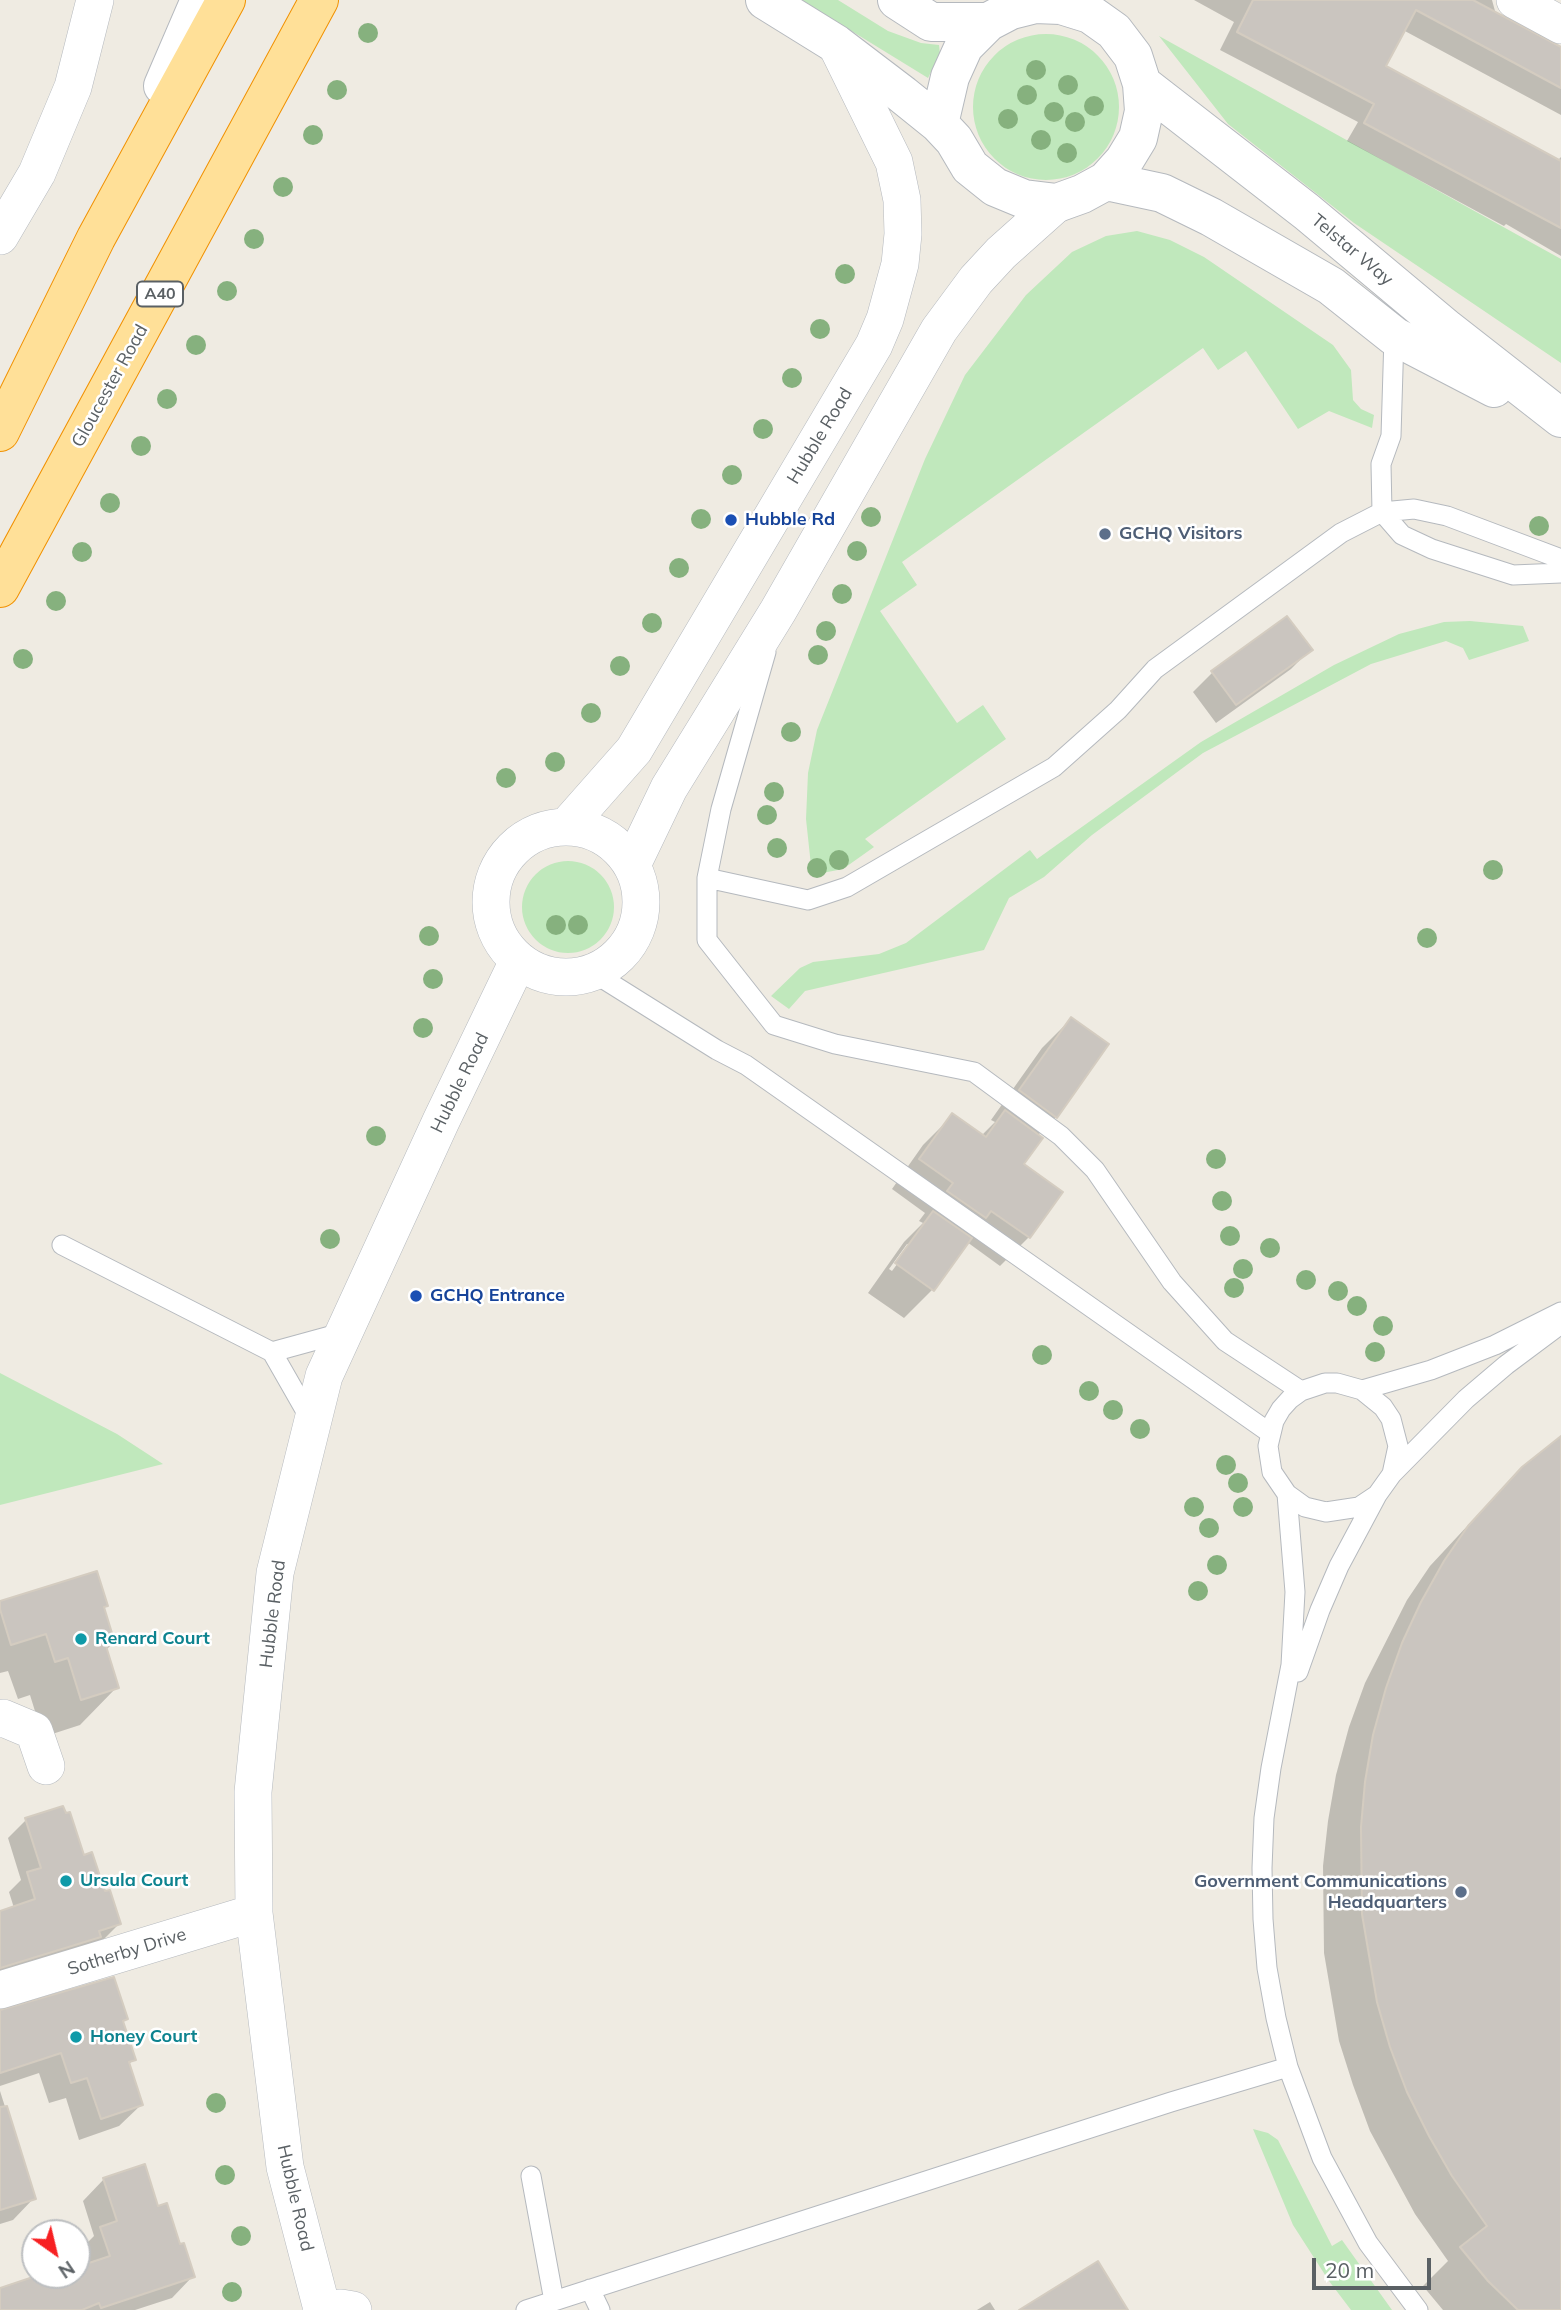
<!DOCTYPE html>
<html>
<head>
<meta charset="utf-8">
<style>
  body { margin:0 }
  #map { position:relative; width:1561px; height:2310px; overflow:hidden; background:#efebe2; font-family:Mulish,sans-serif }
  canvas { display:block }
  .north { position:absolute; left:21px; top:2219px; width:70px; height:70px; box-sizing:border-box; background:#fff; border:2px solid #bdbfc1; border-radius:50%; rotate:146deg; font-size:19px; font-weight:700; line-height:28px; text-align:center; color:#5a6064 }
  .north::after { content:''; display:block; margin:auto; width:24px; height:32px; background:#f72022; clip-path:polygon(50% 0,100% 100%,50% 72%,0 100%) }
  .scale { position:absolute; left:1312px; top:2258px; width:119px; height:32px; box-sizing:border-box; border:4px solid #5a6064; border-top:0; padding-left:9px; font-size:21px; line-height:24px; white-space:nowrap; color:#5a6064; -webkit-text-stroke:5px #fff; paint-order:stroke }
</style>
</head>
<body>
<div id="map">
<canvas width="1561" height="2310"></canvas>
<div class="north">N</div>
<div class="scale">20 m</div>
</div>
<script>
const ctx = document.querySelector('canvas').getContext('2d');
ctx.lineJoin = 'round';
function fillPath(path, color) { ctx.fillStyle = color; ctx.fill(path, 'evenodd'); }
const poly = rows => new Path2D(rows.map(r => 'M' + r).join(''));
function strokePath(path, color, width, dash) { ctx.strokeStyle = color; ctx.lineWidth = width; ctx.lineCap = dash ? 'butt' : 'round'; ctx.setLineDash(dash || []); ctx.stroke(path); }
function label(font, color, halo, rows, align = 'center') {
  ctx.font = font + ' Mulish,sans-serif'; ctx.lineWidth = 5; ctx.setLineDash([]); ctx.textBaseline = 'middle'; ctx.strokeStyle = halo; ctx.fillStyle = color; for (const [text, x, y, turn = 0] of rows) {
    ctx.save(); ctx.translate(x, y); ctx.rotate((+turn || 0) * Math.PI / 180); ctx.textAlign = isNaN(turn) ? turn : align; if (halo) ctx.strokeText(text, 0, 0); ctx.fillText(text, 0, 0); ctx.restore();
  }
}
fillPath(poly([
  [801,0,838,0,888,31,921,43,939,45,940,54,928,78],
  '973 107a73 73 0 1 1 146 0a73 73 0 1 1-146 0Z',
  [1159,36,1561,259,1561,363,1354,223,1228,124],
  [1137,231,1170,240,1204,257,1333,345,1351,370,1353,400,1361,409,1374,415,1372,428,1329,411,1298,429,1246,351,1218,370,1203,348,902,562,917,585,880,611,957,723,983,705,1006,739,865,839,874,847,843,869,812,875,806,819,808,773,817,730,925,459,965,375,1026,295,1072,252,1106,236],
  [1470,621,1523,626,1529,641,1469,660,1463,648,1446,641,1371,664,1203,753,1092,835,1044,877,1009,898,984,950,805,991,789,1009,771,996,800,968,813,962,879,954,906,943,1030,850,1037,859,1201,742,1334,665,1399,634,1444,622],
  '522 907a46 46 0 1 1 92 0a46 46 0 1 1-92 0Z',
  [0,1373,117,1434,163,1464,0,1505],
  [1253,2129,1268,2133,1278,2140,1332,2246,1342,2240,1392,2310,1351,2310,1329,2281,1293,2225]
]), '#c0e8bc');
fillPath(poly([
  [1194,0,1492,0,1495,11,1504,20,1561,50,1561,115,1403,30,1383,67,1557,161,1561,157,1561,256,1506,224,1504,226,1347,141,1358,122,1220,50,1234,22],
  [1310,650,1291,669,1216,723,1193,692,1213,672],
  [1071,1019,1056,1117,1037,1136,1022,1165,1029,1237,1000,1266,967,1242,933,1289,904,1318,868,1293,904,1242,923,1223,919,1221,925,1213,892,1189,923,1145,952,1116,981,1136,995,1122,991,1120,1042,1048],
  [907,1244,912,1244,892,1271,889,1269],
  [1561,1438,1561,2310,1443,2310,1423,2286,1448,2261,1415,2214,1370,2131,1353,2085,1339,2041,1324,1953,1323,1866,1328,1821,1336,1775,1349,1727,1365,1683,1407,1600,1430,1566,1484,1508,1523,1469],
  [0,1603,106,1606,103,1609,113,1643,106,1650,117,1687,80,1725,43,1737,30,1695,18,1699,8,1671,0,1673],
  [26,1820,83,1857,119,1924,101,1942,0,1980,0,1912,14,1908,9,1892,21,1880,8,1838],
  [126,2018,122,2023,134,2059,128,2065,141,2105,119,2126,79,2140,66,2098,49,2103,39,2073,0,2086,0,2028],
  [0,2091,34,2198,13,2220,0,2224],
  [104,2179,157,2208,179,2246,193,2276,172,2298,135,2310,0,2310,0,2290,39,2282,60,2275,77,2275,77,2269,85,2267,80,2250,94,2236,83,2201],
  [990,2302,995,2310,977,2310]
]), '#0003');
const building = poly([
  [1253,0,1473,0,1561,47,1561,88,1416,10,1386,66,1561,161,1561,228,1364,123,1374,104,1237,32,1253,0],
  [1287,616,1313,650,1236,705,1211,671,1287,616],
  [1071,1017,1109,1044,1057,1118,1019,1090,1071,1017],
  [1005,1110,1043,1138,1024,1164,1063,1192,1030,1238,991,1211,986,1218,947,1191,953,1183,919,1159,952,1113,986,1137,1005,1110],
  [933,1211,972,1238,934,1291,895,1263,933,1211],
  [1561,1436,1561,2310,1518,2310,1488,2281,1460,2247,1487,2226,1452,2176,1429,2136,1407,2092,1390,2047,1377,2002,1362,1914,1361,1827,1365,1782,1373,1735,1386,1688,1402,1643,1421,1602,1444,1561,1468,1526,1522,1467,1561,1436],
  [97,1571,108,1606,104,1607,115,1643,106,1646,119,1688,81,1700,68,1658,55,1662,46,1634,11,1645,0,1609,0,1601,97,1571],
  [63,1806,66,1813,70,1812,84,1855,92,1852,105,1891,110,1890,121,1924,99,1931,101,1937,0,1968,0,1911,35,1899,27,1872,41,1868,25,1818,63,1806],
  [114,1977,128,2019,123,2021,136,2060,129,2062,143,2105,101,2119,87,2078,71,2083,61,2053,0,2073,0,2010,114,1977],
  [7,2106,36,2199,0,2210,0,2107,7,2106],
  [145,2164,158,2206,167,2203,180,2244,184,2243,195,2277,101,2308,99,2303,82,2310,0,2310,0,2288,39,2275,40,2280,55,2275,77,2275,77,2267,110,2256,100,2227,117,2221,103,2178,145,2164],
  [1098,2261,1128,2310,1019,2310,1098,2261]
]);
fillPath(building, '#cac5bf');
strokePath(building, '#d4ccc0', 2);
const service = poly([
  [1394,336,1391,436,1381,464,1382,512,1402,535,1432,549,1513,575,1561,573],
  [766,652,721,809,707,878,707,940,774,1025,835,1044,974,1072,1061,1136,1095,1170,1172,1282,1225,1341,1301,1391],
  [707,878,808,900,847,887,1054,767,1118,710,1155,669,1341,533,1382,512,1414,509,1447,516,1561,559],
  [594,973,717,1050,746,1065,1270,1433],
  [62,1245,272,1352,312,1422],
  [272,1352,345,1332],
  [1362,1390,1431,1370,1495,1345,1561,1312],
  [1392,1474,1466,1399,1506,1365,1561,1324],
  [1287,1494,1295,1592,1291,1665,1271,1768,1264,1818,1262,1868,1263,1919,1267,1968,1276,2018,1288,2067,1322,2158,1368,2243,1418,2310],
  [1298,1672,1320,1610,1339,1566,1377,1495,1392,1474,1398,1446,1391,1419,1383,1407,1362,1390,1337,1383,1325,1383,1301,1391,1290,1399,1281,1409,1274,1421,1268,1446,1272,1472,1287,1494,1305,1507,1326,1512,1359,1507,1377,1495],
  [531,2176,554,2301],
  [590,2289,600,2310],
  [526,2310,1171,2102,1288,2067]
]);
const minor = poly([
  [1515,0,1561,25],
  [0,236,37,173,73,87,95,0],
  '491 902a75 75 0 1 1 150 0a75 75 0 1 1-150 0Z',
  [566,827,634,750,874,345,885,319,900,264,903,234,902,200,894,162,836,44],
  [632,865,669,788,778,611,939,330,976,280,1001,253,1057,203],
  [0,1719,3,1718,34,1731,46,1766],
  [0,1990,254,1913],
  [322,2309,285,2167,254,1913,253,1792,275,1573,324,1376,441,1121,518,961],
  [321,2310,341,2308,353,2310]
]);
const tertiary = poly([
  [765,0,836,44,903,95,939,124,954,140,970,167,995,187,1024,199,1057,203,1082,194,1106,181,1124,161,1138,138,1144,111,1142,84,1133,56,1114,31,1090,14,1061,5,1035,4,1011,10,988,22,964,46,950,77,939,124],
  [897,0,931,22,988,22],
  [1142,84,1307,212,1447,329,1561,418],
  [163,86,200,0],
  [1106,181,1162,193,1211,217,1331,286,1394,336,1494,388]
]);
const trunk = poly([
  [0,432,96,238,226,0],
  [0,588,319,0]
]);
strokePath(service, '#b5b9be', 21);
strokePath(minor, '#b5b9be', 38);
strokePath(tertiary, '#b5b9be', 40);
strokePath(trunk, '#f19100', 40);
strokePath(service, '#fff', 19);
strokePath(minor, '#fff', 37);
strokePath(tertiary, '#fff', 38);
strokePath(trunk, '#ffe098', 38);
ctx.fillStyle = '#86b17e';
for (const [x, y] of [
  [368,33],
  [1036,70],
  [1068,85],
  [337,90],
  [1027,95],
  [1094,106],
  [1054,112],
  [1008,119],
  [1075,122],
  [313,135],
  [1041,140],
  [1067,153],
  [283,187],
  [254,239],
  [845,274],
  [227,291],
  [820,329],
  [196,345],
  [792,378],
  [167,399],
  [763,429],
  [141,446],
  [732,475],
  [110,503],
  [871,517],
  [701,519],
  [1539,526],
  [857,551],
  [82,552],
  [679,568],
  [842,594],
  [56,601],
  [652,623],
  [826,631],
  [818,655],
  [23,659],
  [620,666],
  [591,713],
  [791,732],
  [555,762],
  [506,778],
  [774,792],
  [767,815],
  [777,848],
  [839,860],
  [817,868],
  [1493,870],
  [556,925],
  [578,925],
  [429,936],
  [1427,938],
  [433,979],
  [423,1028],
  [376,1136],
  [1216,1159],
  [1222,1201],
  [1230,1236],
  [330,1239],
  [1270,1248],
  [1243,1269],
  [1306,1280],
  [1234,1288],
  [1338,1291],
  [1357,1306],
  [1383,1326],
  [1375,1352],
  [1042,1355],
  [1089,1391],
  [1113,1410],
  [1140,1429],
  [1226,1465],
  [1238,1483],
  [1194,1507],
  [1243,1507],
  [1209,1528],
  [1217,1565],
  [1198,1591],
  [216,2103],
  [225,2175],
  [241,2236],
  [232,2292]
]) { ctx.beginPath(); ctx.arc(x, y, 10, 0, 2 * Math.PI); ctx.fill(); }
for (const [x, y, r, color] of [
  [731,520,7,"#1a4fb4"],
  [1105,534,7,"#5c6f8a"],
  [416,1296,7,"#1a4fb4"],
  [81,1639,7,"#0f9aa8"],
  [66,1881,7,"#0f9aa8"],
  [1461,1892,7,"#5c6f8a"],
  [76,2037,7,"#0f9aa8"]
]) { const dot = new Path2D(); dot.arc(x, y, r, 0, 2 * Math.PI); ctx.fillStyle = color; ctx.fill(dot); strokePath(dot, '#fff', 2.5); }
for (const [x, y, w] of [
  [160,294,46]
]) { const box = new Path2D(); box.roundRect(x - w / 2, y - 12.5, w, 25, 5); ctx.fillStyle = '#fff'; ctx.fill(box); strokePath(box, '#5a6064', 2); }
label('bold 16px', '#5a6064', null, [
  ["A40",160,294]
]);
label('18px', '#5a6064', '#fff', [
  ["Telstar Way",1352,250,40],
  ["Gloucester Road",110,386,-61],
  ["Hubble Road",820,436,-59],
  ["Hubble Road",460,1083,-64],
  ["Hubble Road",273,1614,-83],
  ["Sotherby Drive",127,1952,-17],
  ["Hubble Road",295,2198,77]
]);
label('bold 18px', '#164399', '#fff', [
  ["Hubble Rd",745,520],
  ["GCHQ Entrance",430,1296]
], 'left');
label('bold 18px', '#4e5e75', '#fff', [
  ["GCHQ Visitors",1119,534],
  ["Government Communications",1447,1882,"right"],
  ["Headquarters",1447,1903,"right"]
], 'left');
label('bold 18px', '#0d838f', '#fff', [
  ["Renard Court",95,1639],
  ["Ursula Court",80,1881],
  ["Honey Court",90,2037]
], 'left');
</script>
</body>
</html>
